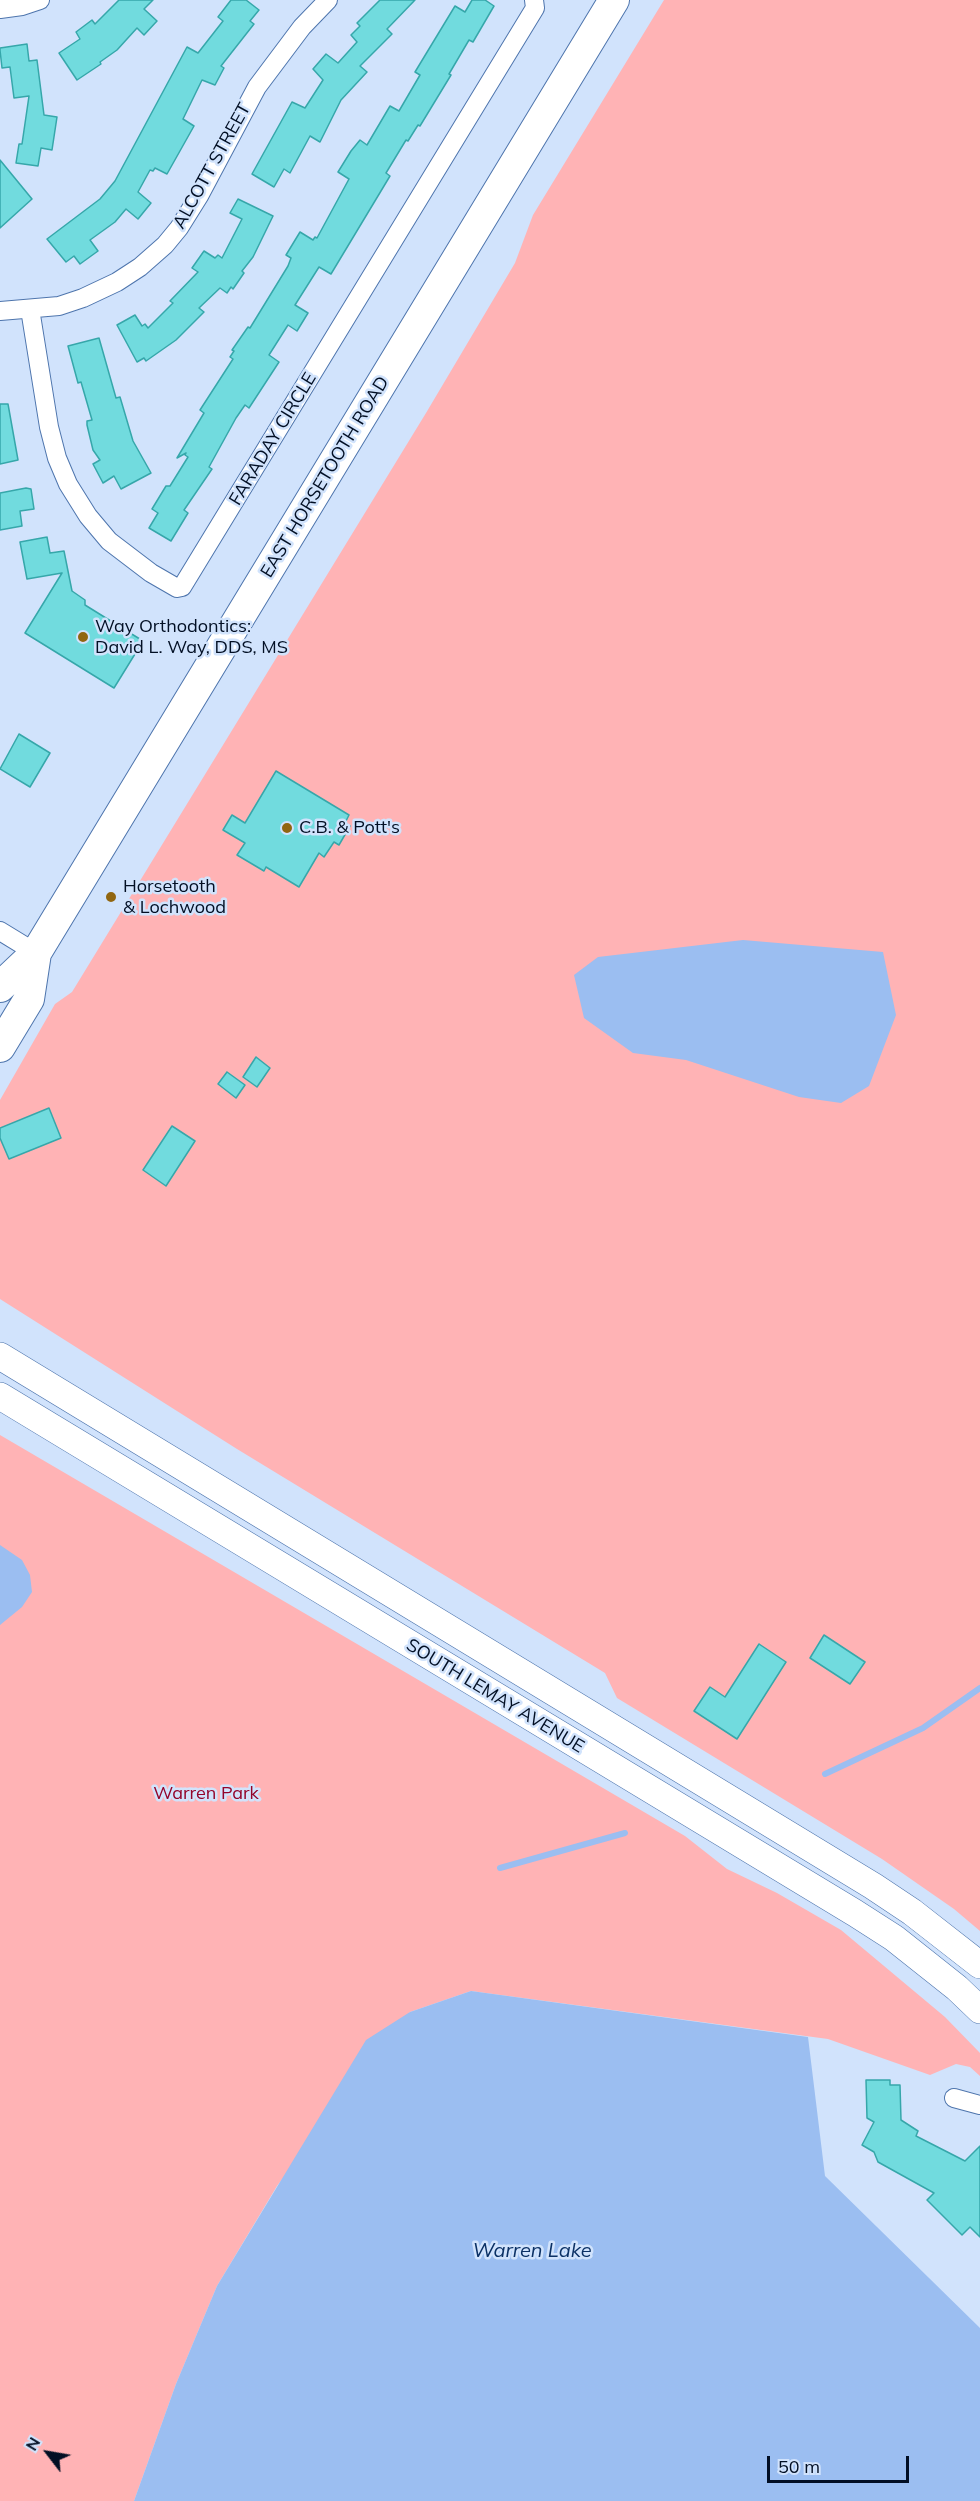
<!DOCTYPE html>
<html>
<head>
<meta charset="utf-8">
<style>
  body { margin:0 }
  #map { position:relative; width:980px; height:2501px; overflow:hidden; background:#d1e3fc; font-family:Mulish,sans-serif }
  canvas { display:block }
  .north { position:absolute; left:18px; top:2423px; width:60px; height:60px; -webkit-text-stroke:4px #d1e3fc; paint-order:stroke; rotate:301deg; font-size:16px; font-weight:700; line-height:24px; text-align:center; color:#020f24 }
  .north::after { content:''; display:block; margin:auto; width:21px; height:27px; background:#020f24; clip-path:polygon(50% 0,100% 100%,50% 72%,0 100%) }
  .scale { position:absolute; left:767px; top:2456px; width:142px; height:27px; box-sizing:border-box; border:3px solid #020f24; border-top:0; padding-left:8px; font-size:18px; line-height:21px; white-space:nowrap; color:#020f24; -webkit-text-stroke:4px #d1e3fc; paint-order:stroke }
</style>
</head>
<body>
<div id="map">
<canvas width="980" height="2501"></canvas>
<div class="north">N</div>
<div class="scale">50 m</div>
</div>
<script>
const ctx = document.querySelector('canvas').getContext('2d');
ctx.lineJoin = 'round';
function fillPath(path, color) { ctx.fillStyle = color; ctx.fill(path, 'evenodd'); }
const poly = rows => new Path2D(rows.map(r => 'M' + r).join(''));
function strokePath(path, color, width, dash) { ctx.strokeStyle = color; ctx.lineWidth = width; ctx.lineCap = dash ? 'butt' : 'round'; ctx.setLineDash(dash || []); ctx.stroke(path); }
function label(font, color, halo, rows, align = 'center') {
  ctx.font = font + ' Mulish,sans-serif'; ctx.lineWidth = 5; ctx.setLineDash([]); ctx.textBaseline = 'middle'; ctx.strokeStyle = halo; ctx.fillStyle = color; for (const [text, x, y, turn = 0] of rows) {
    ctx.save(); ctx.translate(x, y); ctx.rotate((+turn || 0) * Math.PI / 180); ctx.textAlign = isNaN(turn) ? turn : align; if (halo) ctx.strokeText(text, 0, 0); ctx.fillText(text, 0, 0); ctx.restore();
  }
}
fillPath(poly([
  [664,0,980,0,980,1931,954,1909,882,1859,617,1698,605,1673,237,1449,0,1299,0,1100,55,1004,72,992,426,413,515,263,533,215],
  [0,1435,685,1836,727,1869,777,1893,841,1930,945,2017,980,2053,980,2076,970,2067,956,2064,930,2075,828,2039,471,1991,410,2012,277,2186,217,2286,176,2384,134,2501,0,2501]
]), '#ffb3b5');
fillPath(poly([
  [743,940,883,952,896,1015,869,1086,841,1103,799,1097,686,1060,633,1053,584,1018,574,975,598,957],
  [0,1545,22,1560,30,1575,32,1592,22,1607,0,1625],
  [471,1991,808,2037,825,2176,980,2328,980,2501,134,2501,176,2384,217,2286,366,2040,410,2012]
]), '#9bbef1');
strokePath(poly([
  [825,1774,923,1728,980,1688],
  [500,1868,625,1833]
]), '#9bbef1', 6);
const building = poly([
  [119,0,153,0,144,9,157,21,144,35,137,28,117,50,100,62,101,64,77,80,59,53,80,39,76,32,92,20,95,24,119,0],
  [231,0,246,0,259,10,250,21,254,24,221,66,224,68,215,85,202,80,183,119,194,126,167,174,155,168,153,171,150,170,138,192,151,203,138,219,126,209,115,222,90,240,98,251,80,264,74,256,66,262,47,239,100,199,115,181,187,47,198,53,223,21,218,17,231,0],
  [380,0,415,0,387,29,392,34,360,66,367,72,341,100,320,142,310,136,290,173,284,169,274,187,252,174,292,102,305,108,323,80,313,69,326,54,338,63,357,42,351,35,360,26,357,23,380,0],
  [472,0,485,0,494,6,473,42,469,40,449,74,451,75,420,126,418,125,408,141,406,140,386,173,390,176,331,274,319,267,295,305,308,313,297,331,288,325,269,355,279,362,249,408,245,405,236,418,209,467,212,469,184,510,188,513,171,541,149,528,158,513,152,509,166,486,170,486,188,457,185,455,186,453,177,458,204,413,200,410,233,359,230,357,234,351,232,350,248,327,250,328,288,266,291,258,286,255,300,232,313,240,315,237,317,238,349,179,338,172,351,151,360,140,367,145,390,106,399,111,420,75,415,72,455,6,465,12,472,0],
  [27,44,29,61,37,60,44,115,57,117,52,150,41,148,38,166,16,163,19,144,22,144,29,96,14,98,10,67,2,68,0,50,0,48,27,44],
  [0,160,32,199,0,228,0,160],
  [238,199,273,216,253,257,242,271,244,273,233,289,231,287,227,293,220,288,199,308,204,312,176,340,146,361,144,358,137,362,117,325,135,315,142,326,145,324,148,328,173,303,170,301,198,272,192,268,204,251,215,258,218,255,222,258,242,219,230,213,238,199],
  [99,338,116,398,120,397,133,441,151,473,121,489,114,476,103,483,93,464,100,460,93,450,87,425,87,421,92,420,81,382,78,383,68,346,99,338],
  [0,404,8,404,18,460,0,464,0,404],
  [26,488,31,489,34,509,20,511,22,526,0,530,0,493,26,488],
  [47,537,50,553,64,551,72,591,85,600,85,605,143,641,114,688,25,633,62,573,27,579,20,542,47,537],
  [19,734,50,753,30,787,0,769,19,734],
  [276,771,349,815,345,823,350,826,339,845,334,842,324,857,319,853,299,887,266,867,264,871,237,855,245,843,223,830,232,815,245,823,276,771],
  [256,1057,270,1068,257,1087,243,1077,256,1057],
  [227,1072,245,1085,236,1098,218,1084,227,1072],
  [49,1108,61,1138,9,1159,0,1138,0,1128,49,1108],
  [172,1126,195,1141,166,1186,143,1170,172,1126],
  [824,1635,865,1662,850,1684,810,1658,824,1635],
  [759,1644,786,1662,737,1739,694,1711,710,1687,725,1697,759,1644],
  [866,2080,890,2080,890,2085,900,2085,901,2120,918,2131,916,2136,965,2161,980,2146,980,2237,970,2227,962,2235,927,2200,934,2193,878,2162,874,2152,862,2145,874,2122,867,2118,866,2080]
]);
fillPath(building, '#71dbde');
strokePath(building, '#36a7aa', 1.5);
const minor = poly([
  [0,9,22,6,40,0],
  [30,309,49,427,57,458,68,484,88,516,109,541,151,573,177,588,182,587,535,8,534,0],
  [0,311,59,306,83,298,117,282,140,267,165,245,179,228,199,196,257,87,302,27,328,0],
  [0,931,36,953],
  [954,2098,980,2105]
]);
const secondary = poly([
  [0,1356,873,1886,912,1912,980,1965],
  [0,1396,855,1913,894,1938,957,1988,980,2010]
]);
const primary = poly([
  [0,987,36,953,614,0],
  [0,1047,29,999,36,953]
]);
strokePath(minor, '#4e75ad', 20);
strokePath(secondary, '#4e75ad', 28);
strokePath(primary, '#4e75ad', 32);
strokePath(minor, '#fff', 18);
strokePath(secondary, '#fff', 27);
strokePath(primary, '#fff', 30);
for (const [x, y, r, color] of [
  [83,637,6,"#916610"],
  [287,828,6,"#916610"],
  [111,897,6,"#916610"]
]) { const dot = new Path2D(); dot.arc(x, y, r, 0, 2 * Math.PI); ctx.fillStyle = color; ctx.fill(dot); strokePath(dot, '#d1e3fc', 2); }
label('18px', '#020f24', '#d1e3fc', [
  ["ALCOTT STREET",212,166,-61],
  ["FARADAY CIRCLE",273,439,-59],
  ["EAST HORSETOOTH ROAD",325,477,-59],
  ["SOUTH LEMAY AVENUE",495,1696,31]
]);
label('18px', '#020f24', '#d1e3fc', [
  ["Way Orthodontics:",95,627],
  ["David L. Way, DDS, MS",95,648],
  ["C.B. & Pott's",299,828],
  ["Horsetooth",123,887],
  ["& Lochwood",123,908]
], 'left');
label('18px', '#94042a', '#d1e3fc', [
  ["Warren Park",206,1794]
]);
label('italic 20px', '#0b3165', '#d1e3fc', [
  ["Warren Lake",532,2251]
]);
</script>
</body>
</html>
